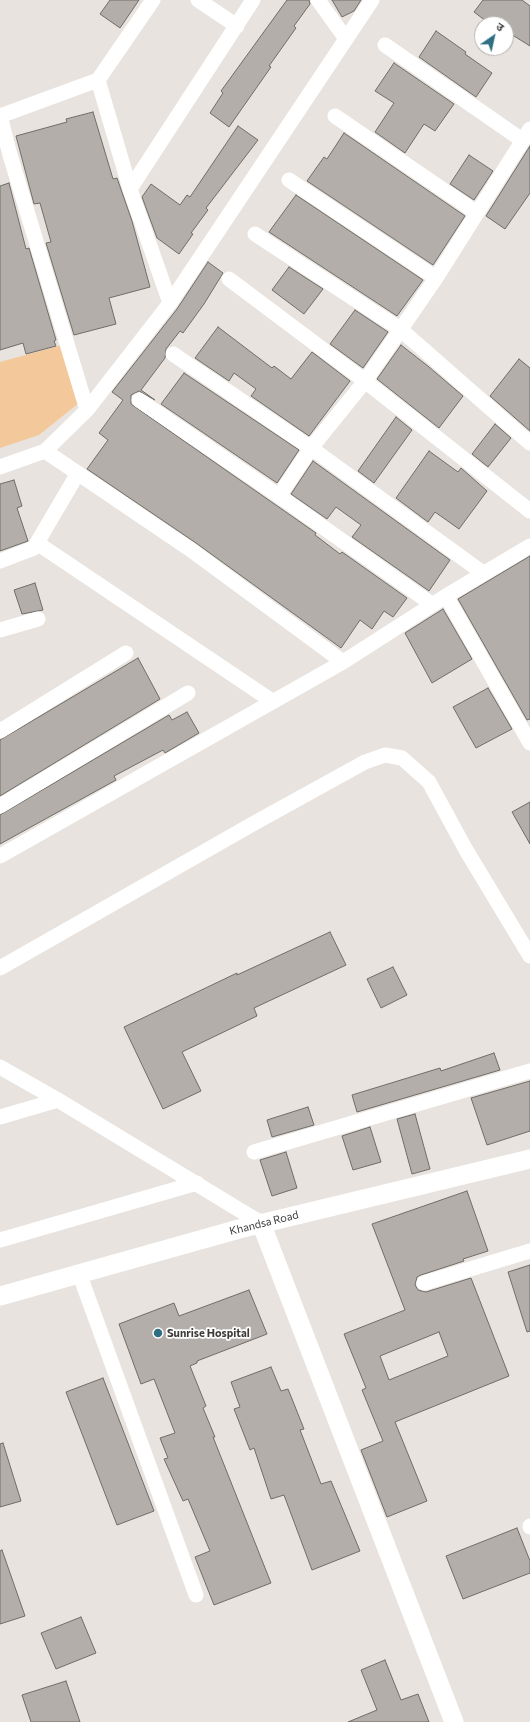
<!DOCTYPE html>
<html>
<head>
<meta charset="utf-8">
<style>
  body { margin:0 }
  #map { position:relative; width:530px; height:1722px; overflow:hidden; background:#e8e3de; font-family:Commissioner,"Noto Sans Devanagari",sans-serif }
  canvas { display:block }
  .north { position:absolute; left:474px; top:16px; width:40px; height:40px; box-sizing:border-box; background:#fff; border:1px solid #b2b1b0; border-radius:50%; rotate:34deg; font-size:11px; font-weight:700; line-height:16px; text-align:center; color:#3e3c3a }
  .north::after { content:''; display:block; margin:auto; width:14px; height:18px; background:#2e7082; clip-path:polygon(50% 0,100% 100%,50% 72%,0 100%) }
</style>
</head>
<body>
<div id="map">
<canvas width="530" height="1722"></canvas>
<div class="north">उ</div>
</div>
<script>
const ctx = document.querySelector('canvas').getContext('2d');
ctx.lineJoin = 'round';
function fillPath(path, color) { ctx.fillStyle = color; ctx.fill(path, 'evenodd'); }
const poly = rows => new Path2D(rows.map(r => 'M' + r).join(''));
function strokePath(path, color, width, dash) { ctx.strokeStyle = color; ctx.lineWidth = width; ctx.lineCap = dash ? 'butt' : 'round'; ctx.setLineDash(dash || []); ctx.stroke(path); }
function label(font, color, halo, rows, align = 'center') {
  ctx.font = font + ' Commissioner,sans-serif'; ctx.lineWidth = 3.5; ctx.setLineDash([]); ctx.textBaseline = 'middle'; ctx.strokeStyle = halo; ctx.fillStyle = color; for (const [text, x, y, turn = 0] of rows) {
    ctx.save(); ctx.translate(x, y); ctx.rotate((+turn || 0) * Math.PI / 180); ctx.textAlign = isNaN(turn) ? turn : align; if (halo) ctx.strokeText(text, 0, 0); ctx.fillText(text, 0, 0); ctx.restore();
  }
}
fillPath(poly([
  [62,345,79,403,39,435,0,448,0,362]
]), '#f3c99b');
const building = poly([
  [110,0,139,0,120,28,100,14,110,0],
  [287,0,309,0,310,4,294,26,296,28,269,66,271,67,229,127,210,113,223,93,221,91,287,0],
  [332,0,361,0,354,11,342,17,332,0],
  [483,0,522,0,530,6,530,46,506,31,506,24,490,24,474,12,483,0],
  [436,31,466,52,465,54,492,73,476,97,419,57,436,31],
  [394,63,454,104,435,131,424,124,405,153,375,132,394,103,375,91,394,63],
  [93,112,113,179,117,178,132,221,150,287,109,298,116,324,74,335,46,243,51,242,40,203,34,204,16,136,67,122,66,119,93,112],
  [238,126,258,140,206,208,208,210,191,233,193,234,179,254,157,238,142,197,151,184,180,205,187,195,190,197,238,126],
  [344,133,465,216,433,265,307,181,324,157,327,159,344,133],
  [530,146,530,193,505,229,486,216,530,146],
  [469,155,493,171,474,200,450,184,469,155],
  [9,183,26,249,29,248,56,340,54,341,56,346,26,354,23,343,0,350,0,186,9,183],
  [296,195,423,280,397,316,269,232,296,195],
  [208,262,223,273,204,304,183,333,180,331,166,349,165,358,141,390,155,400,139,391,131,395,131,404,316,533,315,535,340,554,342,552,407,598,393,617,384,611,372,629,360,620,341,648,196,543,87,469,108,440,99,433,123,400,112,392,177,309,208,262],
  [289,267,323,289,304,314,272,290,289,267],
  [355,310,388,332,363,368,330,344,355,310],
  [218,327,272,368,274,366,291,379,312,352,350,381,309,436,251,396,256,389,234,373,229,381,195,358,218,327],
  [401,345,429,367,463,396,439,428,377,379,401,345],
  [519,359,530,368,530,431,490,396,519,359],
  [184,373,299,450,277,483,161,404,184,373],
  [396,417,412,430,374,483,358,471,396,417],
  [495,424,511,438,488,467,472,454,495,424],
  [429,451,458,472,461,468,487,491,459,529,435,512,428,522,396,498,429,451],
  [313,461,450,560,429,591,352,537,361,525,336,507,327,519,291,494,313,461],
  [14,480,22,506,17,508,28,541,0,551,0,484,14,480],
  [530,556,530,719,527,720,458,599,530,556],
  [35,583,43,610,22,614,14,590,35,583],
  [443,609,472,659,432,683,405,633,443,609],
  [138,658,160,699,0,796,0,740,138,658],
  [488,688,512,729,476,748,453,707,488,688],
  [187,712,199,733,165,753,163,750,114,776,116,780,0,844,0,815,169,715,172,720,187,712],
  [530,802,530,844,512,812,530,802],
  [330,932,346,965,254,1008,257,1016,182,1052,201,1091,163,1109,124,1027,237,973,237,975,330,932],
  [393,967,407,995,381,1008,367,979,393,967],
  [494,1053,500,1070,357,1112,352,1095,440,1068,441,1071,494,1053],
  [530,1081,530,1131,487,1145,471,1098,530,1081],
  [308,1107,314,1125,272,1137,267,1120,308,1107],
  [415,1114,430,1169,412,1174,397,1119,415,1114],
  [370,1127,381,1162,353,1170,342,1136,370,1127],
  [286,1152,297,1188,272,1196,260,1160,286,1152],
  [467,1191,488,1251,463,1259,464,1261,421,1275,417,1277,415,1285,418,1290,426,1292,471,1278,509,1376,395,1422,427,1501,387,1517,361,1450,383,1441,362,1390,366,1388,344,1334,405,1310,372,1224,467,1191],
  [439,1332,448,1356,389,1380,380,1356,439,1332],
  [530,1265,530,1331,527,1332,508,1272,530,1265],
  [249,1290,267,1334,197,1361,197,1363,190,1366,206,1406,203,1408,215,1437,213,1437,271,1583,214,1605,195,1557,210,1551,188,1499,183,1501,164,1459,168,1458,160,1438,175,1433,154,1379,141,1384,119,1324,174,1303,179,1316,249,1290],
  [271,1367,281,1391,288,1389,304,1429,300,1430,321,1484,331,1481,360,1551,312,1570,284,1495,271,1499,254,1448,250,1450,234,1409,240,1407,231,1382,271,1367],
  [103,1378,154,1511,117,1525,66,1392,103,1378],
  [3,1443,21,1501,0,1507,0,1444,3,1443],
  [517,1528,530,1561,530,1573,463,1599,446,1556,517,1528],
  [2,1550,25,1616,0,1624,0,1551,2,1550],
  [81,1617,96,1653,56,1669,41,1633,81,1617],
  [385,1660,401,1700,418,1694,429,1722,348,1722,377,1710,361,1670,385,1660],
  [66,1681,80,1722,31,1722,22,1695,66,1681]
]);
fillPath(building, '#b3aea9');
strokePath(building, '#706c67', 1);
strokePath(poly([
  [198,0,237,26],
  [318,0,346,39],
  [385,45,522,140],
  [98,80,130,189,170,303],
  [0,116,10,155,87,410],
  [0,116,98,80,153,0],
  [335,116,477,213],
  [289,180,436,278],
  [130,189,253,0],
  [255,234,400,329,530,443],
  [229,279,365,381,530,511],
  [173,354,311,448,483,573],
  [139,400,279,496,433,605],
  [45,451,191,550,343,662],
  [0,467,45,451,87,410,170,303,372,0],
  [279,496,311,448,365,381,436,278,530,129],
  [37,543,272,701],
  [0,561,34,548,78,473],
  [446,596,530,743],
  [0,630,38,619],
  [0,731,126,653],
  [0,806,188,693],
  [0,856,343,662,446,596,530,546],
  [0,968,258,821,365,762,385,755,402,758,429,782,466,850,530,956],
  [0,1067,58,1100,261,1223],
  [0,1117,58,1100],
  [254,1152,530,1071],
  [0,1240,197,1183],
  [79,1273,196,1595],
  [424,1283,530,1251],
  [530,1526,530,1527]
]), '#fff', 15);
strokePath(poly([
  [261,1223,454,1722],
  [0,1296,239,1229,530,1159]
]), '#fff', 19);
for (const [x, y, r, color] of [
  [158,1333,5,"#2e7082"]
]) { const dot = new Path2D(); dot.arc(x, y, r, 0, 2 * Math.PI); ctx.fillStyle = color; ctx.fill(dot); strokePath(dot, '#fff', 1.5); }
label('11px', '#3e3c3a', '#fff', [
  ["Khandsa Road",264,1223,-14]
]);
label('bold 11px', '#3e3c3a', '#fff', [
  ["Sunrise Hospital",167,1333]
], 'left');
</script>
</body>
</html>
